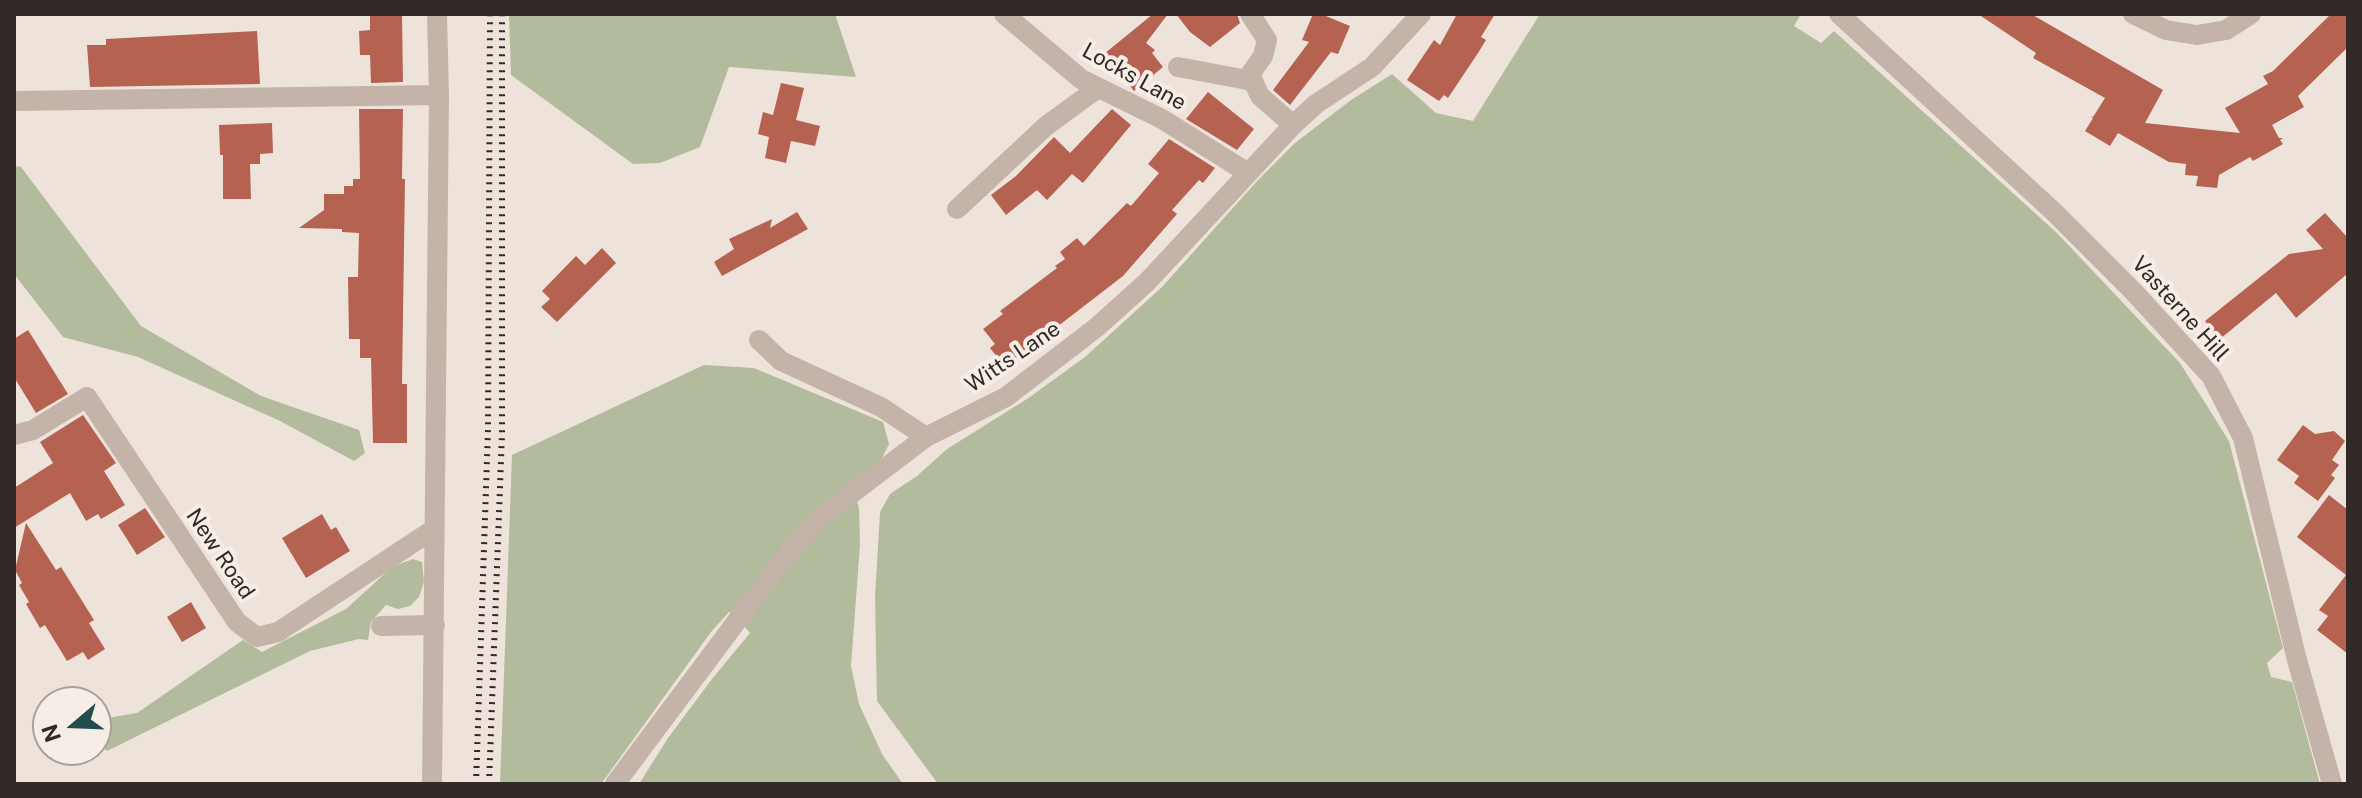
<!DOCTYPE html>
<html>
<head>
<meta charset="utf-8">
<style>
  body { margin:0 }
  #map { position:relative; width:2362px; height:798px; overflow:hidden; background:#eee3db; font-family:"Public Sans",sans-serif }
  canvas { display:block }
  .frame { position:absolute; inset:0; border:16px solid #322a27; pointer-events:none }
  .north { position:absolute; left:32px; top:686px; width:80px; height:80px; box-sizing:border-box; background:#f6eee6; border:2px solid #a8a09a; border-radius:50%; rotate:251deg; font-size:22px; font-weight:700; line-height:32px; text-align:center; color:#322a27 }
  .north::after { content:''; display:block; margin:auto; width:28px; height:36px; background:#224e4e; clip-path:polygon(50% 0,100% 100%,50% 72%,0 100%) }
</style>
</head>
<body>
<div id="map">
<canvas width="2362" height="798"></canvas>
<div class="frame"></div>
<div class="north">N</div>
</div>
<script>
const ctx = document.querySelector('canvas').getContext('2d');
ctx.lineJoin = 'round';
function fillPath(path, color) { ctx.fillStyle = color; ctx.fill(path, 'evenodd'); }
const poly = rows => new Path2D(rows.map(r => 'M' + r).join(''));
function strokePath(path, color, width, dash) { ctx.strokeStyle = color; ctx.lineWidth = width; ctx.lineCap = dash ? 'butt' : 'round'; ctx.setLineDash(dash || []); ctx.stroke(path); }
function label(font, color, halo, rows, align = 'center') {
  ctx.font = font + ' "Public Sans",sans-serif'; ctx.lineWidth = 8; ctx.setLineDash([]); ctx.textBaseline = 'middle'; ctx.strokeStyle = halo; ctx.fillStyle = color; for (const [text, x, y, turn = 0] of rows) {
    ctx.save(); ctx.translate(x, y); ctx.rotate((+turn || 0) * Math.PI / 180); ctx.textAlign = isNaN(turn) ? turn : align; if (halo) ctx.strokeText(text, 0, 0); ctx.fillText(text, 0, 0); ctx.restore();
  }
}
fillPath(poly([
  [509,14,835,14,856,77,729,67,700,147,660,163,633,164,511,75],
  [1540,14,1801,14,1794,26,1821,43,1834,31,2057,233,2180,363,2229,441,2283,648,2267,663,2271,677,2292,682,2320,784,938,784,877,701,875,597,880,512,890,494,917,476,947,449,1027,399,1085,357,1162,287,1258,180,1295,143,1351,100,1392,74,1436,113,1473,121],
  [14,166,21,167,141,326,261,396,359,430,365,453,354,461,280,421,138,357,63,337,14,274],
  [704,365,754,368,883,422,889,444,882,458,852,484,859,508,860,544,851,666,859,704,882,754,903,784,639,784,668,738,712,679,750,633,735,615,729,612,711,632,601,784,500,784,512,455],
  [413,559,422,562,424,582,419,597,410,606,398,609,386,605,371,622,368,640,359,639,310,651,107,751,96,740,96,720,137,713,243,640,262,652,346,609,392,567]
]), '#b3bb9d');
fillPath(poly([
  [370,14,402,14,403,82,371,83,370,55,360,55,359,31,370,30],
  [1153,14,1168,14,1146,43,1155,50,1152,53,1163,67,1134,91,1104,54],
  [1176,14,1237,14,1240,23,1210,47,1190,32],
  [1313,14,1321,14,1350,26,1338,54,1331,52,1290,105,1273,90,1309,42,1302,40],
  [1457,14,1495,14,1481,37,1486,40,1478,53,1448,98,1444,95,1439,101,1407,80,1434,40,1440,45],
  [1978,14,2031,14,2163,90,2145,123,2240,133,2225,108,2268,84,2263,76,2273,71,2331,14,2348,14,2348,47,2298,96,2304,107,2272,125,2279,138,2283,138,2280,140,2283,144,2253,161,2250,157,2219,175,2217,188,2196,186,2198,176,2185,175,2186,164,2169,162,2118,133,2110,146,2085,131,2093,118,2090,116,2093,117,2105,98,2033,58,2036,53],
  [257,31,260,84,90,87,87,45,106,45,106,39],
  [781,83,804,88,796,120,820,126,815,146,791,141,786,163,765,158,769,137,758,134,763,112,773,115],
  [1208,92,1254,129,1237,150,1186,119],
  [359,109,403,109,402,179,405,179,402,384,407,384,407,443,373,443,371,358,360,358,360,339,349,339,348,277,358,277,359,233,342,232,342,229,299,228,324,210,324,194,344,194,344,186,353,186,353,179,360,179],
  [1112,109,1131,125,1083,183,1072,174,1047,200,1037,190,1006,215,991,195,1016,176,1054,137,1070,153],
  [272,123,273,153,260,154,260,164,250,164,251,199,223,199,223,155,220,155,219,125],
  [1169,139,1215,168,1203,183,1199,180,1172,210,1177,214,1123,276,1005,367,990,348,995,344,983,329,1003,314,1000,311,1057,268,1055,266,1065,259,1060,252,1077,238,1084,246,1127,203,1131,206,1159,173,1148,164],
  [797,212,808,229,722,276,714,262,734,249,729,239,772,219,770,228],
  [2325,213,2348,238,2348,276,2347,274,2296,318,2276,293,2220,339,2205,321,2289,254,2323,249,2306,230],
  [602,248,616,263,557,322,541,307,550,299,542,291,576,256,585,265],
  [28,330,68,394,36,413,14,377,14,339],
  [83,415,116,463,104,471,125,505,101,519,98,514,86,521,70,493,14,528,14,488,53,463,40,442],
  [2303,425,2315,434,2334,431,2345,441,2332,460,2339,465,2331,475,2335,478,2318,501,2294,483,2299,476,2277,460],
  [2329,495,2348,510,2348,654,2317,630,2328,616,2319,610,2346,575,2297,537],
  [145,508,165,537,137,555,118,525],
  [322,514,331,530,336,527,350,551,306,578,282,538],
  [26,523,56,570,61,567,94,620,89,623,105,649,88,660,83,652,67,661,45,625,40,628,26,604,29,602,19,585,22,583,15,570],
  [191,602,206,628,182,642,167,617]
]), '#b66251');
strokePath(poly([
  [1004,14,1081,79,1162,119,1248,173],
  [1250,14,1267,40,1263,56,1251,73,1253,81,1260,96,1293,125],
  [1839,14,2054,212,2133,291,2211,376,2243,438,2297,660,2332,784],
  [2133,14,2166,30,2197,35,2226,30,2251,14],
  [1178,67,1253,81],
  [14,101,439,95],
  [957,209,1046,126,1098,88],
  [759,340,781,361,881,407,926,437],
  [14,435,33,430,87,397,237,622,257,637,278,632,434,529],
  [381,626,435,625],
  [432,784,439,95,437,14],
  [615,784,790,550,822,516,926,437,1006,397,1097,327,1147,282,1293,125,1316,104,1372,67,1421,14]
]), '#c4b3a8', 20);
strokePath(poly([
  [476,784,488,430,490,14],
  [489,784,502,433,502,14]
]), '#322a27', 6, [2, 6]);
label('22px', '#322a27', '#f6eee6', [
  ["Locks Lane",1134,77,29],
  ["Vasterne Hill",2180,309,48],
  ["Witts Lane",1013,357,-34],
  ["New Road",220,554,56]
]);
</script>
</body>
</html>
